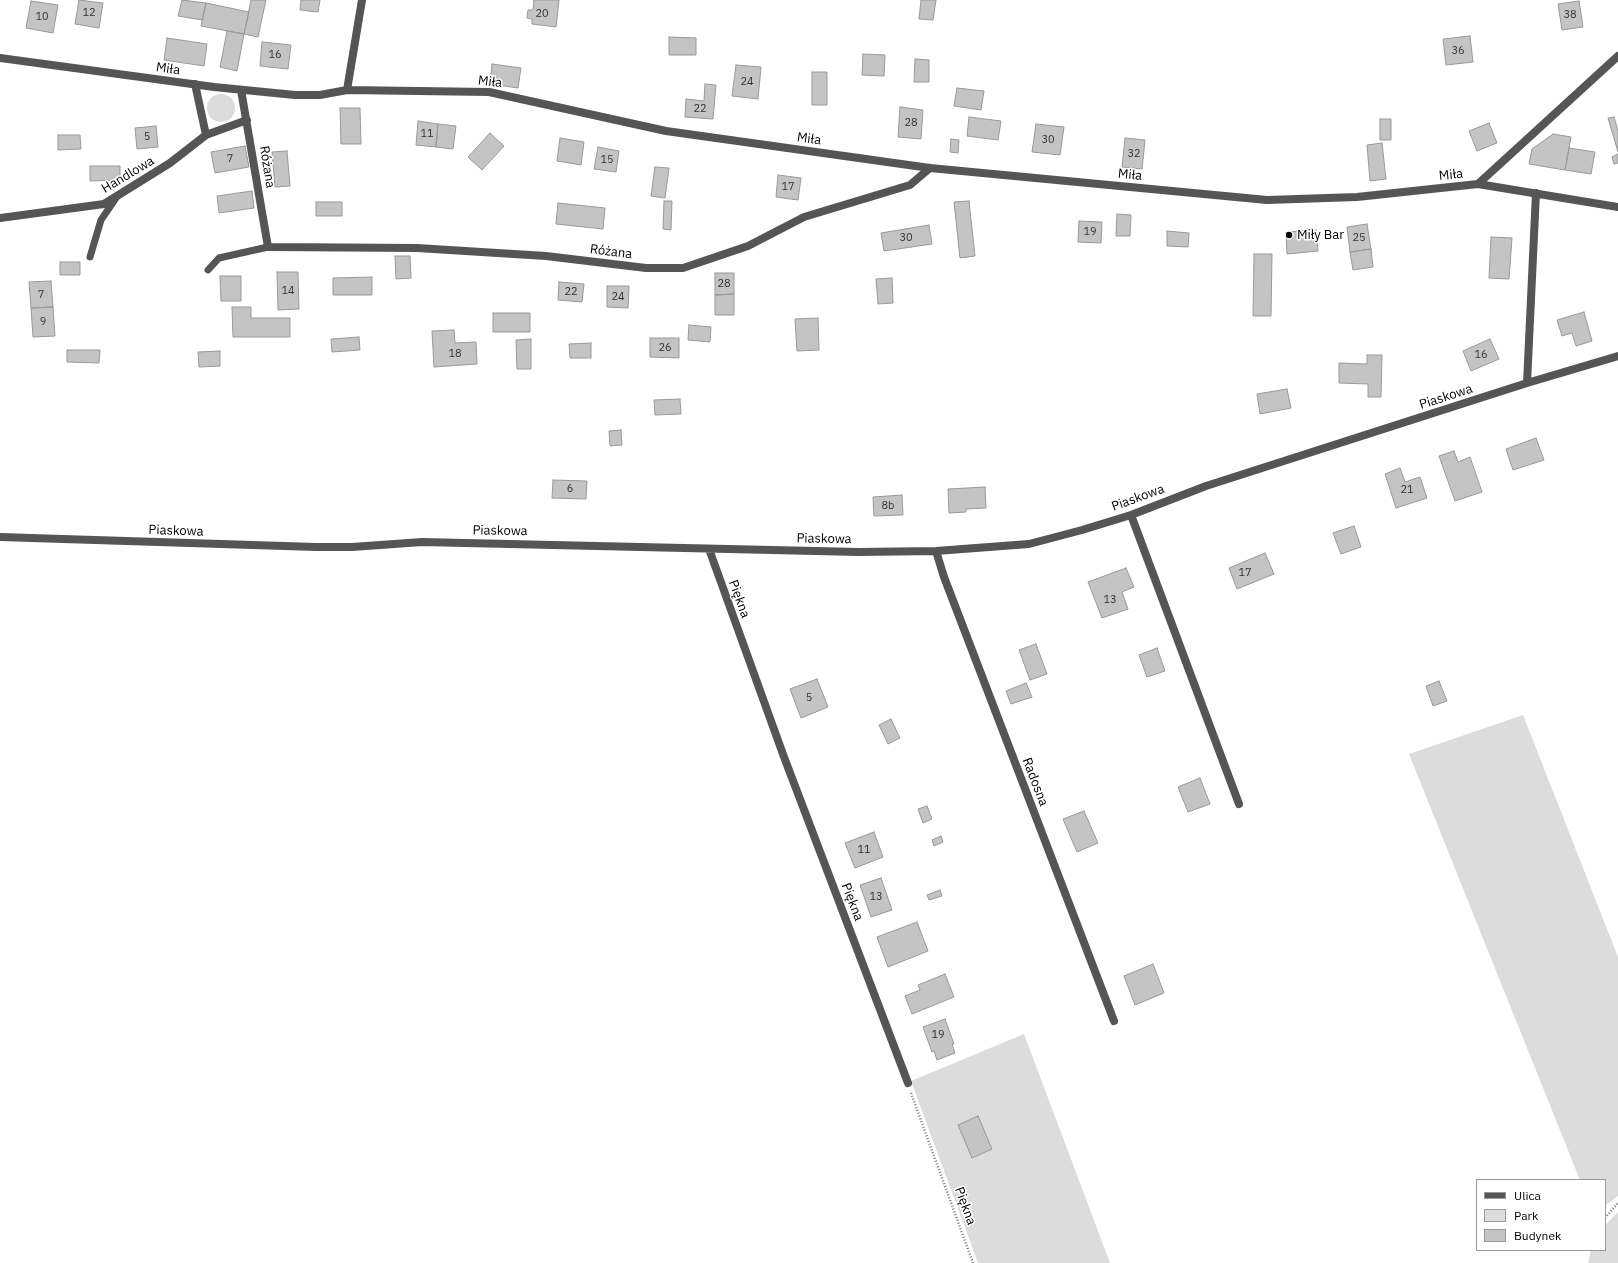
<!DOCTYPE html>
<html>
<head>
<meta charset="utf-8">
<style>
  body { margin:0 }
  #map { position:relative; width:1618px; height:1263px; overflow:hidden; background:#fff; font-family:"IBM Plex Sans",sans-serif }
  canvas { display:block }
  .legend { position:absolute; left:1476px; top:1179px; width:130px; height:72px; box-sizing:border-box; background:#fff; border:1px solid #999; margin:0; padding:5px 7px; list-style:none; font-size:12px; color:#000 }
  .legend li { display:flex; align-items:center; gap:8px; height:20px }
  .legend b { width:20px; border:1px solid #999 }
</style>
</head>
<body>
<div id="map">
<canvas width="1618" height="1263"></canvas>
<ul class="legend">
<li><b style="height:5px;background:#555"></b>Ulica</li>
<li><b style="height:11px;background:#dcdcdc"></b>Park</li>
<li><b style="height:11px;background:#c4c4c4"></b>Budynek</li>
</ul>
</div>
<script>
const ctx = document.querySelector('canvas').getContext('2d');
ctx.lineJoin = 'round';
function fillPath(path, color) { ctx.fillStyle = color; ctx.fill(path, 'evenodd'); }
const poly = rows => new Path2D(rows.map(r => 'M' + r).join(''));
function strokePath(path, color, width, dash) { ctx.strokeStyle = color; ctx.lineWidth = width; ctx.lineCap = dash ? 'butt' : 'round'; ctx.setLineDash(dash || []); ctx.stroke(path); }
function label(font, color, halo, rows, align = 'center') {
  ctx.font = font + ' "IBM Plex Sans",sans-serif'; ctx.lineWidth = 3; ctx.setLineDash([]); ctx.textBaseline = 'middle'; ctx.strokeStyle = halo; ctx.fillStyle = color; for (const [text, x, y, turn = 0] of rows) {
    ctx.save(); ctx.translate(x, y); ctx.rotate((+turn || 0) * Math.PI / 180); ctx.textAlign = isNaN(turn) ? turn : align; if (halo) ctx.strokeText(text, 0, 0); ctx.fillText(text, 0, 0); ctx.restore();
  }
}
fillPath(poly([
  '207 108a14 14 0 1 1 28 0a14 14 0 1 1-28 0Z',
  [1523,715,1618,957,1618,1196,1605,1206,1605,1180,1580,1180,1409,754],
  [1024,1034,1110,1263,978,1263,911,1081],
  [1618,1212,1618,1263,1588,1263,1591,1250,1605,1250,1605,1225]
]), '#dcdcdc');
const building = poly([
  [79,0,103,3,99,28,75,24,79,0],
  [182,0,206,3,202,20,178,16,182,0],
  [251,0,266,0,258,37,244,34,251,0],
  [301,0,320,0,318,12,300,10,301,0],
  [534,0,559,0,556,27,532,24,532,19,527,18,528,10,533,10,534,0],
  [921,0,936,0,933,20,919,19,921,0],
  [31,1,58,5,53,33,26,28,31,1],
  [1579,1,1583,27,1562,30,1558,4,1579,1],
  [206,3,249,12,244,34,201,26,206,3],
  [227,31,244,34,237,71,220,67,227,31],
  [1470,36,1473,62,1446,65,1443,39,1470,36],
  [669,37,696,38,696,55,669,55,669,37],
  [167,38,207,44,204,66,164,60,167,38],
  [262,42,291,45,288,69,260,66,262,42],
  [863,54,885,55,884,76,862,75,863,54],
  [915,59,929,60,929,82,914,82,915,59],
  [492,64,521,68,518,88,490,84,492,64],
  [736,65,761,67,758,99,732,96,736,65],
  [812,72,827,72,827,105,812,105,812,72],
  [705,84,716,85,713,119,685,117,686,99,704,101,705,84],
  [957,88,984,91,981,110,954,106,957,88],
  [900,107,923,110,921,139,898,137,900,107],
  [340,108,360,108,361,144,341,144,340,108],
  [969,117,1001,121,998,140,967,136,969,117],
  [1614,117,1618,131,1618,152,1608,118,1614,117],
  [1380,119,1391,119,1391,140,1380,140,1380,119],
  [418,121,438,124,436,147,416,145,418,121],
  [1489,123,1497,143,1477,151,1469,131,1489,123],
  [438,124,456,126,453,149,436,147,438,124],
  [1036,124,1064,127,1060,155,1032,152,1036,124],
  [156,126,158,147,137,149,135,128,156,126],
  [490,133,504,146,482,170,468,157,490,133],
  [1553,134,1571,137,1565,170,1529,164,1532,149,1553,134],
  [58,135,80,135,81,149,58,150,58,135],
  [560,138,584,142,581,165,557,161,560,138],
  [1125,138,1145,140,1142,169,1122,167,1125,138],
  [951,139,959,140,958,153,950,152,951,139],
  [1382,143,1386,179,1370,181,1367,145,1382,143],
  [245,146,249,167,215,173,211,152,245,146],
  [598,147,619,151,616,172,594,169,598,147],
  [1569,148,1595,152,1591,174,1565,170,1569,148],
  [287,151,290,186,275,187,272,152,287,151],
  [1618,154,1618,163,1614,164,1612,157,1618,154],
  [90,166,120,166,120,180,90,181,90,166],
  [655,167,669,168,665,198,651,196,655,167],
  [778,175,801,178,798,200,776,197,778,175],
  [252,191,254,208,219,213,217,196,252,191],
  [664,201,672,201,671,230,663,229,664,201],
  [969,201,975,256,960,258,954,202,969,201],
  [316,202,342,202,342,216,316,216,316,202],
  [558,203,605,208,603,229,556,224,558,203],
  [1117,214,1131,215,1130,236,1116,236,1117,214],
  [1079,221,1102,222,1101,243,1078,242,1079,221],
  [1367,224,1371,249,1350,252,1347,227,1367,224],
  [929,225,932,244,884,251,881,233,929,225],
  [1316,230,1318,251,1287,254,1286,232,1316,230],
  [1167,231,1189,233,1188,247,1167,246,1167,231],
  [1491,237,1512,238,1509,279,1489,278,1491,237],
  [1371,249,1373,267,1353,270,1350,252,1371,249],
  [1254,254,1272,254,1271,316,1253,316,1254,254],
  [395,256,410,256,411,278,396,279,395,256],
  [60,262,80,262,80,275,60,275,60,262],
  [277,272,298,272,299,309,278,310,277,272],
  [715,273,734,273,734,294,715,295,715,273],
  [220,276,241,276,241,301,221,301,220,276],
  [372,277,372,295,333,295,333,278,372,277],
  [892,278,893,303,878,304,876,279,892,278],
  [51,281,53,307,31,308,29,282,51,281],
  [559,282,584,284,582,302,558,300,559,282],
  [607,286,629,286,628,308,607,307,607,286],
  [734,294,734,315,715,315,715,295,734,294],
  [53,307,55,336,33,337,31,308,53,307],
  [232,307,251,307,251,318,290,318,290,337,233,337,232,307],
  [1584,312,1592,341,1576,346,1572,333,1562,336,1557,320,1584,312],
  [493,313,530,313,530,332,493,332,493,313],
  [818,318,819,350,797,351,795,319,818,318],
  [689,325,711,327,710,342,688,340,689,325],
  [454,330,455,343,476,342,477,364,434,367,432,331,454,330],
  [359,337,360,350,332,352,331,339,359,337],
  [650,338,679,338,679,358,650,357,650,338],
  [531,339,531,369,517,369,516,340,531,339],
  [1490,339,1499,359,1471,371,1463,351,1490,339],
  [591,343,591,358,570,358,569,344,591,343],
  [67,350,100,350,99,363,67,362,67,350],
  [220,351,220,366,199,367,198,352,220,351],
  [1367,355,1382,355,1381,397,1368,397,1368,384,1339,383,1339,363,1367,364,1367,355],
  [1287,389,1291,408,1260,414,1257,394,1287,389],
  [680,399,681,414,655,415,654,400,680,399],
  [621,430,622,445,610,446,609,431,621,430],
  [1536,438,1544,460,1513,470,1506,449,1536,438],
  [1454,451,1458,462,1470,457,1482,492,1455,501,1439,456,1454,451],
  [1400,468,1405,482,1420,477,1427,498,1396,508,1385,474,1400,468],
  [553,480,587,481,586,499,552,498,553,480],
  [985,487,986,508,966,509,966,512,949,513,948,489,985,487],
  [902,495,903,515,874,516,873,497,902,495],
  [1354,526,1361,547,1341,554,1333,533,1354,526],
  [1265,553,1274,574,1237,589,1229,568,1265,553],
  [1126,568,1134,587,1122,592,1128,609,1102,618,1088,582,1126,568],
  [1036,644,1047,674,1030,680,1019,650,1036,644],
  [1157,648,1165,671,1147,677,1139,655,1157,648],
  [817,679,828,707,801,718,790,689,817,679],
  [1439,681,1447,701,1433,706,1426,686,1439,681],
  [1026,683,1032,697,1011,704,1006,691,1026,683],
  [891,719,900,738,888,744,879,725,891,719],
  [1200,778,1210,804,1188,812,1178,787,1200,778],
  [927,806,932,819,923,823,918,809,927,806],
  [1084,811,1098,843,1077,852,1063,819,1084,811],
  [874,832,883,857,855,868,845,843,874,832],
  [941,836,943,842,934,846,932,840,941,836],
  [881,878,892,910,871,917,860,885,881,878],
  [940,890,942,896,929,900,927,895,940,890],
  [917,922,928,951,888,967,877,937,917,922],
  [1153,964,1164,993,1135,1005,1124,976,1153,964],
  [945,974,954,997,912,1014,905,996,920,990,918,985,945,974],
  [945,1019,954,1044,952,1044,955,1053,937,1060,934,1051,932,1052,923,1027,945,1019],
  [978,1116,992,1149,972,1158,958,1125,978,1116]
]);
fillPath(building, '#c4c4c4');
strokePath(building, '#999', 1);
strokePath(poly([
  [911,1093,973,1263],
  [1605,1218,1618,1203]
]), '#777', 2.5, [1, 2]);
strokePath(poly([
  [90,257,101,220,116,198],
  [208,270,219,258,268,247]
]), '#555', 7);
strokePath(poly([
  [0,58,214,87,295,95,320,95,347,90,489,92,666,131,930,168,1267,200,1357,197,1478,184,1618,207],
  [241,90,268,247,417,248,546,256,646,268,683,268,748,246,804,217,910,185,930,168],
  [347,90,362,0],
  [206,135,247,120],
  [1478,184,1618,56],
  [0,218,104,204,170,163,206,135,195,84],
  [1527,383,1536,193],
  [1131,515,1239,804],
  [0,537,316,547,352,547,422,542,859,552,936,551,1029,544,1082,530,1131,515,1206,486,1527,383,1618,356],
  [709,549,784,757,908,1083],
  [936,551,944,577,1114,1021]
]), '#555', 8);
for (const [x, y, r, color] of [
  [1289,235,4,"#000"]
]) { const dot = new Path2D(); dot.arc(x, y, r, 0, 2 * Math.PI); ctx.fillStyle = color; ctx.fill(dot); strokePath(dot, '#fff', 1.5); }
label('11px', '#313131', null, [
  ["12",89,13],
  ["20",542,14],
  ["38",1570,15],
  ["10",42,17],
  ["36",1458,51],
  ["16",275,55],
  ["24",747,82],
  ["22",700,109],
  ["28",911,123],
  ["11",427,134],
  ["5",147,137],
  ["30",1048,140],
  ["32",1134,154],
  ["7",230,159],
  ["15",607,160],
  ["17",788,187],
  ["19",1090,232],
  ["30",906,238],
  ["25",1359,238],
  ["28",724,284],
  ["14",288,291],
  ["22",571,292],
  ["7",41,295],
  ["24",618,297],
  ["9",43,322],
  ["26",665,348],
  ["18",455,354],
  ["16",1481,355],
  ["6",570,489],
  ["21",1407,490],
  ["8b",888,506],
  ["17",1245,573],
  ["13",1110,600],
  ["5",809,698],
  ["11",864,850],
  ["13",876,897],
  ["19",938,1035]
]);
label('13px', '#000', '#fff', [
  ["Miła",168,69,8],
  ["Miła",490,82,7],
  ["Miła",809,139,8],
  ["Różana",267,167,81],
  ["Handlowa",128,175,-31],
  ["Miła",1130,175,6],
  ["Miła",1451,175,-6],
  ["Różana",611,252,7],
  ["Piaskowa",1446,397,-18],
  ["Piaskowa",1138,498,-20],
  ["Piaskowa",176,531,2],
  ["Piaskowa",500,531,1],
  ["Piaskowa",824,539,1],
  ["Piękna",739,599,70],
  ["Radosna",1035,782,69],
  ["Piękna",852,902,69],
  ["Piękna",965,1206,70]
]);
label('13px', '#000', '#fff', [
  ["Miły Bar",1297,235]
], 'left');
</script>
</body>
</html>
